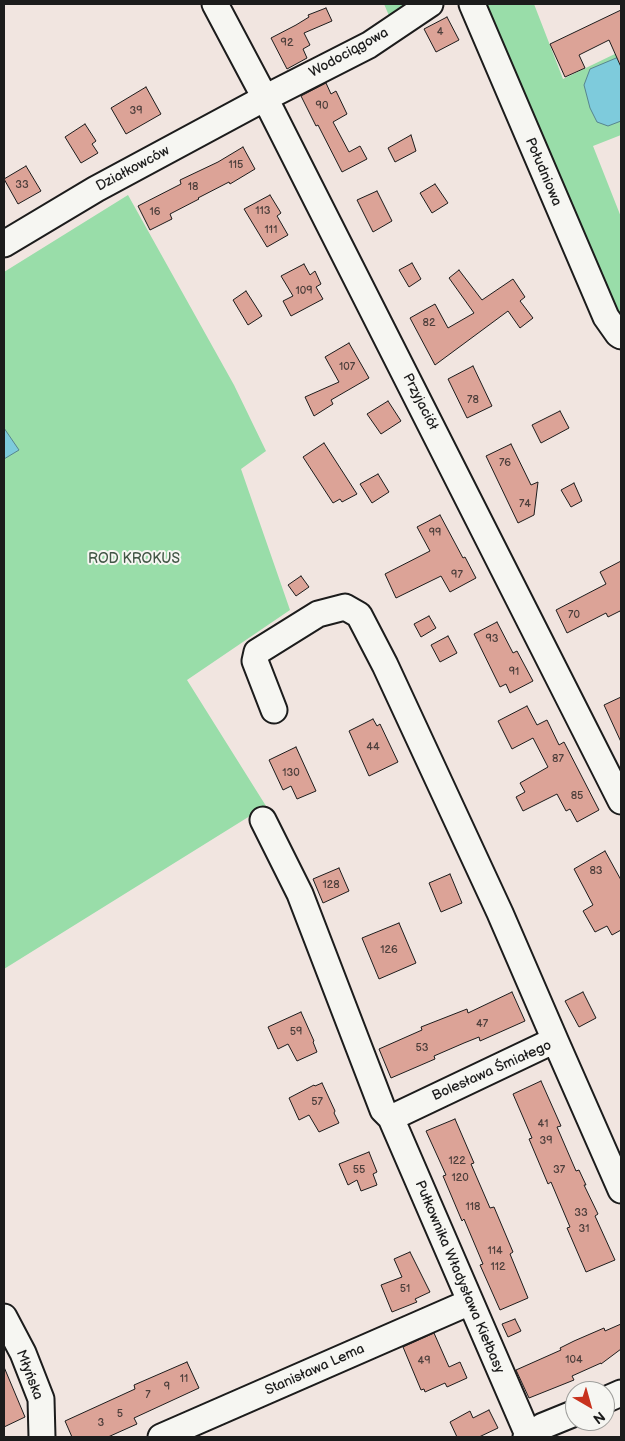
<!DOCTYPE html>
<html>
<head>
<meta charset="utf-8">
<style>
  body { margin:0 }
  #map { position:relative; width:625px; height:1441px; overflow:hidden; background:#f1e5e0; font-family:"Balsamiq Sans",sans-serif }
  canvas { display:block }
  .frame { position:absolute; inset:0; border:5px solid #1c1c1c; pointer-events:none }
  .north { position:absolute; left:565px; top:1381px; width:50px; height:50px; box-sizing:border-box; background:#f6f6f2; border:1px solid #9f9f9c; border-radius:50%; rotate:142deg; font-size:14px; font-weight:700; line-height:20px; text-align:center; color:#1c1c1c }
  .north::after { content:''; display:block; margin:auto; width:18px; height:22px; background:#c8321e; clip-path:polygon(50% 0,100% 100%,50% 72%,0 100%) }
</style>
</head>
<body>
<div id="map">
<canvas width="625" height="1441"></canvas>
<div class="frame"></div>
<div class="north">N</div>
</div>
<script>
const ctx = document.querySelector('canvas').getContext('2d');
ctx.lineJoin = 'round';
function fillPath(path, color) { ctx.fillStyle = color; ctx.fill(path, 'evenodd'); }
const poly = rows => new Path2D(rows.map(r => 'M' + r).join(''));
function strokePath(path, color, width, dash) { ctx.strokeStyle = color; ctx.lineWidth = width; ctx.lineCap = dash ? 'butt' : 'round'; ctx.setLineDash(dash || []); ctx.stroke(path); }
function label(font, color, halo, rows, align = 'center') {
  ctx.font = font + ' "Balsamiq Sans",sans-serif'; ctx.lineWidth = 4; ctx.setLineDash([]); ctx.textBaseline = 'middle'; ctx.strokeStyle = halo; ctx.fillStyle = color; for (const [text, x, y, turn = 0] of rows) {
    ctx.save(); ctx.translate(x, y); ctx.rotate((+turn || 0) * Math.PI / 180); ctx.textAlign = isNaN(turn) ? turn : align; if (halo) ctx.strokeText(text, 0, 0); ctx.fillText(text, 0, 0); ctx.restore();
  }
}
fillPath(poly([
  [384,4,413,4,390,18],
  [484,4,534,4,563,79,621,51,621,135,593,146,621,217,621,322],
  [128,195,234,385,266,451,241,469,290,610,187,680,266,806,4,969,4,272]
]), '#99dda9');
const water = poly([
  [621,56,621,121,608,126,597,122,590,108,584,85,590,69,621,56],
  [4,428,19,450,4,459,4,428]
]);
fillPath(water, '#7ecbdc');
strokePath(water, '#57858f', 1);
const building = poly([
  [326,8,332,21,304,33,310,45,303,49,307,58,287,69,271,38,296,25,309,17,308,15,326,8],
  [621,10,621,67,609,40,579,55,585,68,565,77,550,44,621,10],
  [447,17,459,40,436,52,424,29,447,17],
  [326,83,331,94,336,91,347,114,333,122,349,152,360,146,367,159,342,172,318,125,316,126,301,96,326,83],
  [146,87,161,114,126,134,111,108,146,87],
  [85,124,96,141,92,144,98,153,81,163,65,137,85,124],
  [411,135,416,151,395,162,388,148,411,135],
  [243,147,255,169,230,184,229,182,198,198,199,199,170,214,172,219,150,230,138,206,181,184,180,180,218,162,243,147],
  [26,166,41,191,18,204,4,179,26,166],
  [435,184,448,203,432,213,420,193,435,184],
  [377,191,392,221,373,232,357,200,377,191],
  [270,195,281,213,277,216,288,235,267,247,244,209,270,195],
  [412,263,421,279,409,287,399,270,412,263],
  [304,264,310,275,315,271,321,284,316,287,323,299,291,316,283,301,293,296,281,276,304,264],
  [459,270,482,300,513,279,525,297,520,301,533,318,520,328,508,311,435,365,410,318,435,304,448,328,474,313,449,278,459,270],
  [246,291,262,316,248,325,233,300,246,291],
  [349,343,369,378,331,400,333,404,314,416,305,397,339,382,325,357,349,343],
  [473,366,492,406,467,418,448,379,473,366],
  [388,401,401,421,381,434,367,414,388,401],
  [560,411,569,428,541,443,532,425,560,411],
  [324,443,357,494,342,502,340,499,333,503,303,457,324,443],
  [511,444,531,485,538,482,534,515,518,523,486,456,511,444],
  [378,474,389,492,372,503,360,484,378,474],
  [574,483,582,501,571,507,561,490,574,483],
  [440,515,463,558,465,557,476,578,450,592,441,576,396,598,385,574,430,551,417,527,440,515],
  [621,561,621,614,620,611,608,617,606,613,567,633,556,610,606,584,600,572,621,561],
  [301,576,309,587,296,596,288,585,301,576],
  [429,616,436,628,421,637,414,624,429,616],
  [497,622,513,653,517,651,533,681,510,693,506,684,500,687,474,634,497,622],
  [448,636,457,653,440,662,431,645,448,636],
  [621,697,621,742,604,705,621,697],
  [527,706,537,725,547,720,559,745,564,742,599,810,577,822,570,809,566,811,557,794,523,811,516,797,525,792,520,783,548,767,533,738,512,749,498,721,527,706],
  [373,719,377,726,380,724,398,762,369,776,349,731,373,719],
  [296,747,316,791,297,799,291,786,283,790,269,760,296,747],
  [605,851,621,880,621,930,612,935,607,926,595,932,583,911,593,905,574,869,605,851],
  [339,868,349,891,323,903,313,879,339,868],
  [450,874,462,903,441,912,429,883,450,874],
  [399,923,416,963,379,979,362,938,399,923],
  [512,992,525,1021,480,1041,479,1037,464,1043,434,1056,435,1059,391,1078,379,1049,422,1030,421,1027,467,1009,468,1013,512,992],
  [583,992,596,1018,579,1027,565,1001,583,992],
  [301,1012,314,1041,313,1042,317,1052,297,1061,288,1044,278,1049,268,1027,301,1012],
  [541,1081,561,1126,557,1127,576,1171,579,1170,586,1185,584,1185,598,1214,595,1216,615,1260,586,1272,567,1228,570,1227,551,1182,548,1184,529,1139,532,1138,513,1094,541,1081],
  [322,1083,335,1111,334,1113,339,1123,319,1132,309,1115,299,1120,289,1098,314,1085,315,1086,322,1083],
  [455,1119,474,1163,471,1164,490,1208,494,1207,513,1252,510,1254,528,1298,500,1310,480,1265,483,1264,464,1219,462,1221,443,1176,446,1175,426,1131,455,1119],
  [369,1152,377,1172,373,1174,377,1185,361,1191,357,1180,348,1185,339,1164,369,1152],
  [410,1252,430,1292,415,1299,417,1302,392,1312,381,1285,402,1277,394,1259,410,1252],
  [515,1319,521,1331,508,1337,502,1324,515,1319],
  [621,1324,621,1349,601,1364,601,1363,572,1376,574,1380,529,1398,516,1370,561,1350,560,1348,574,1341,604,1328,605,1331,621,1324],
  [434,1333,449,1367,460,1362,467,1378,447,1387,445,1383,425,1392,424,1389,421,1390,403,1347,434,1333],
  [187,1362,199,1388,134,1418,137,1424,108,1437,72,1437,65,1421,135,1389,134,1385,187,1362],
  [4,1367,25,1417,4,1427,4,1367],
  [489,1410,498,1428,479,1437,457,1437,450,1422,470,1411,473,1418,489,1410]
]);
fillPath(building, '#dca397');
strokePath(building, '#1c1c1c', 1);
const minor = poly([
  [215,4,265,98,621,801],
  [472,4,606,317,618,334,621,336],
  [4,244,96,189,265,98,369,45,430,4],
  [274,710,255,661,257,652,318,614,345,607,359,615,385,665,500,913,555,1040],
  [263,820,300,894,383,1110,391,1118,529,1437],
  [391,1118,555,1040,621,1190],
  [4,1317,23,1353,41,1399,42,1437],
  [605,1400,621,1393],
  [161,1437,470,1302],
  [526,1437,543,1426,575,1413]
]);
strokePath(minor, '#1c1c1c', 29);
strokePath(minor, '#f6f6f2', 25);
label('11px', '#4c3e3b', null, [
  ["4",440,32],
  ["92",287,43],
  ["90",322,106],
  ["39",136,111],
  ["115",236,165],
  ["33",22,185],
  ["18",193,187],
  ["113",263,211],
  ["16",155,212],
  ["111",271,230],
  ["109",304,291],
  ["82",429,323],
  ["107",347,367],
  ["78",473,400],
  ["76",505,463],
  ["74",525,504],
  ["99",435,533],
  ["97",457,575],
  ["70",574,615],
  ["93",492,639],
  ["91",514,672],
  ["44",373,747],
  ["87",558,759],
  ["130",291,773],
  ["85",577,796],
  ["83",596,871],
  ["128",331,885],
  ["126",389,950],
  ["47",482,1024],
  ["59",296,1032],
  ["53",422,1048],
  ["57",317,1102],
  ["41",543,1124],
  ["39",546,1141],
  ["122",457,1161],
  ["55",359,1170],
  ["37",559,1170],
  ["120",460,1178],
  ["118",473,1207],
  ["33",581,1213],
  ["31",584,1229],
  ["114",495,1251],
  ["112",498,1267],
  ["51",405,1289],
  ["104",574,1360],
  ["49",424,1361],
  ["11",184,1379],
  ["9",167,1387],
  ["7",148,1395],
  ["5",120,1414],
  ["3",101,1423]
]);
label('14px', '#1c1c1c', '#f6f6f2', [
  ["Wodociągowa",349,53,-29],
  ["Działkowców",133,169,-28],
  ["Południowa",543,172,67],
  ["Przyjaciół",420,402,63],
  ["Bolesława Śmiałego",492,1071,-24],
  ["Pułkownika Władysława Kiełbasy",459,1277,67],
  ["Stanisława Lema",315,1370,-24],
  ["Młyńska",29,1375,69]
]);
label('14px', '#425646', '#f6f6f2', [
  ["ROD KROKUS",134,559]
]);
</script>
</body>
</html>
